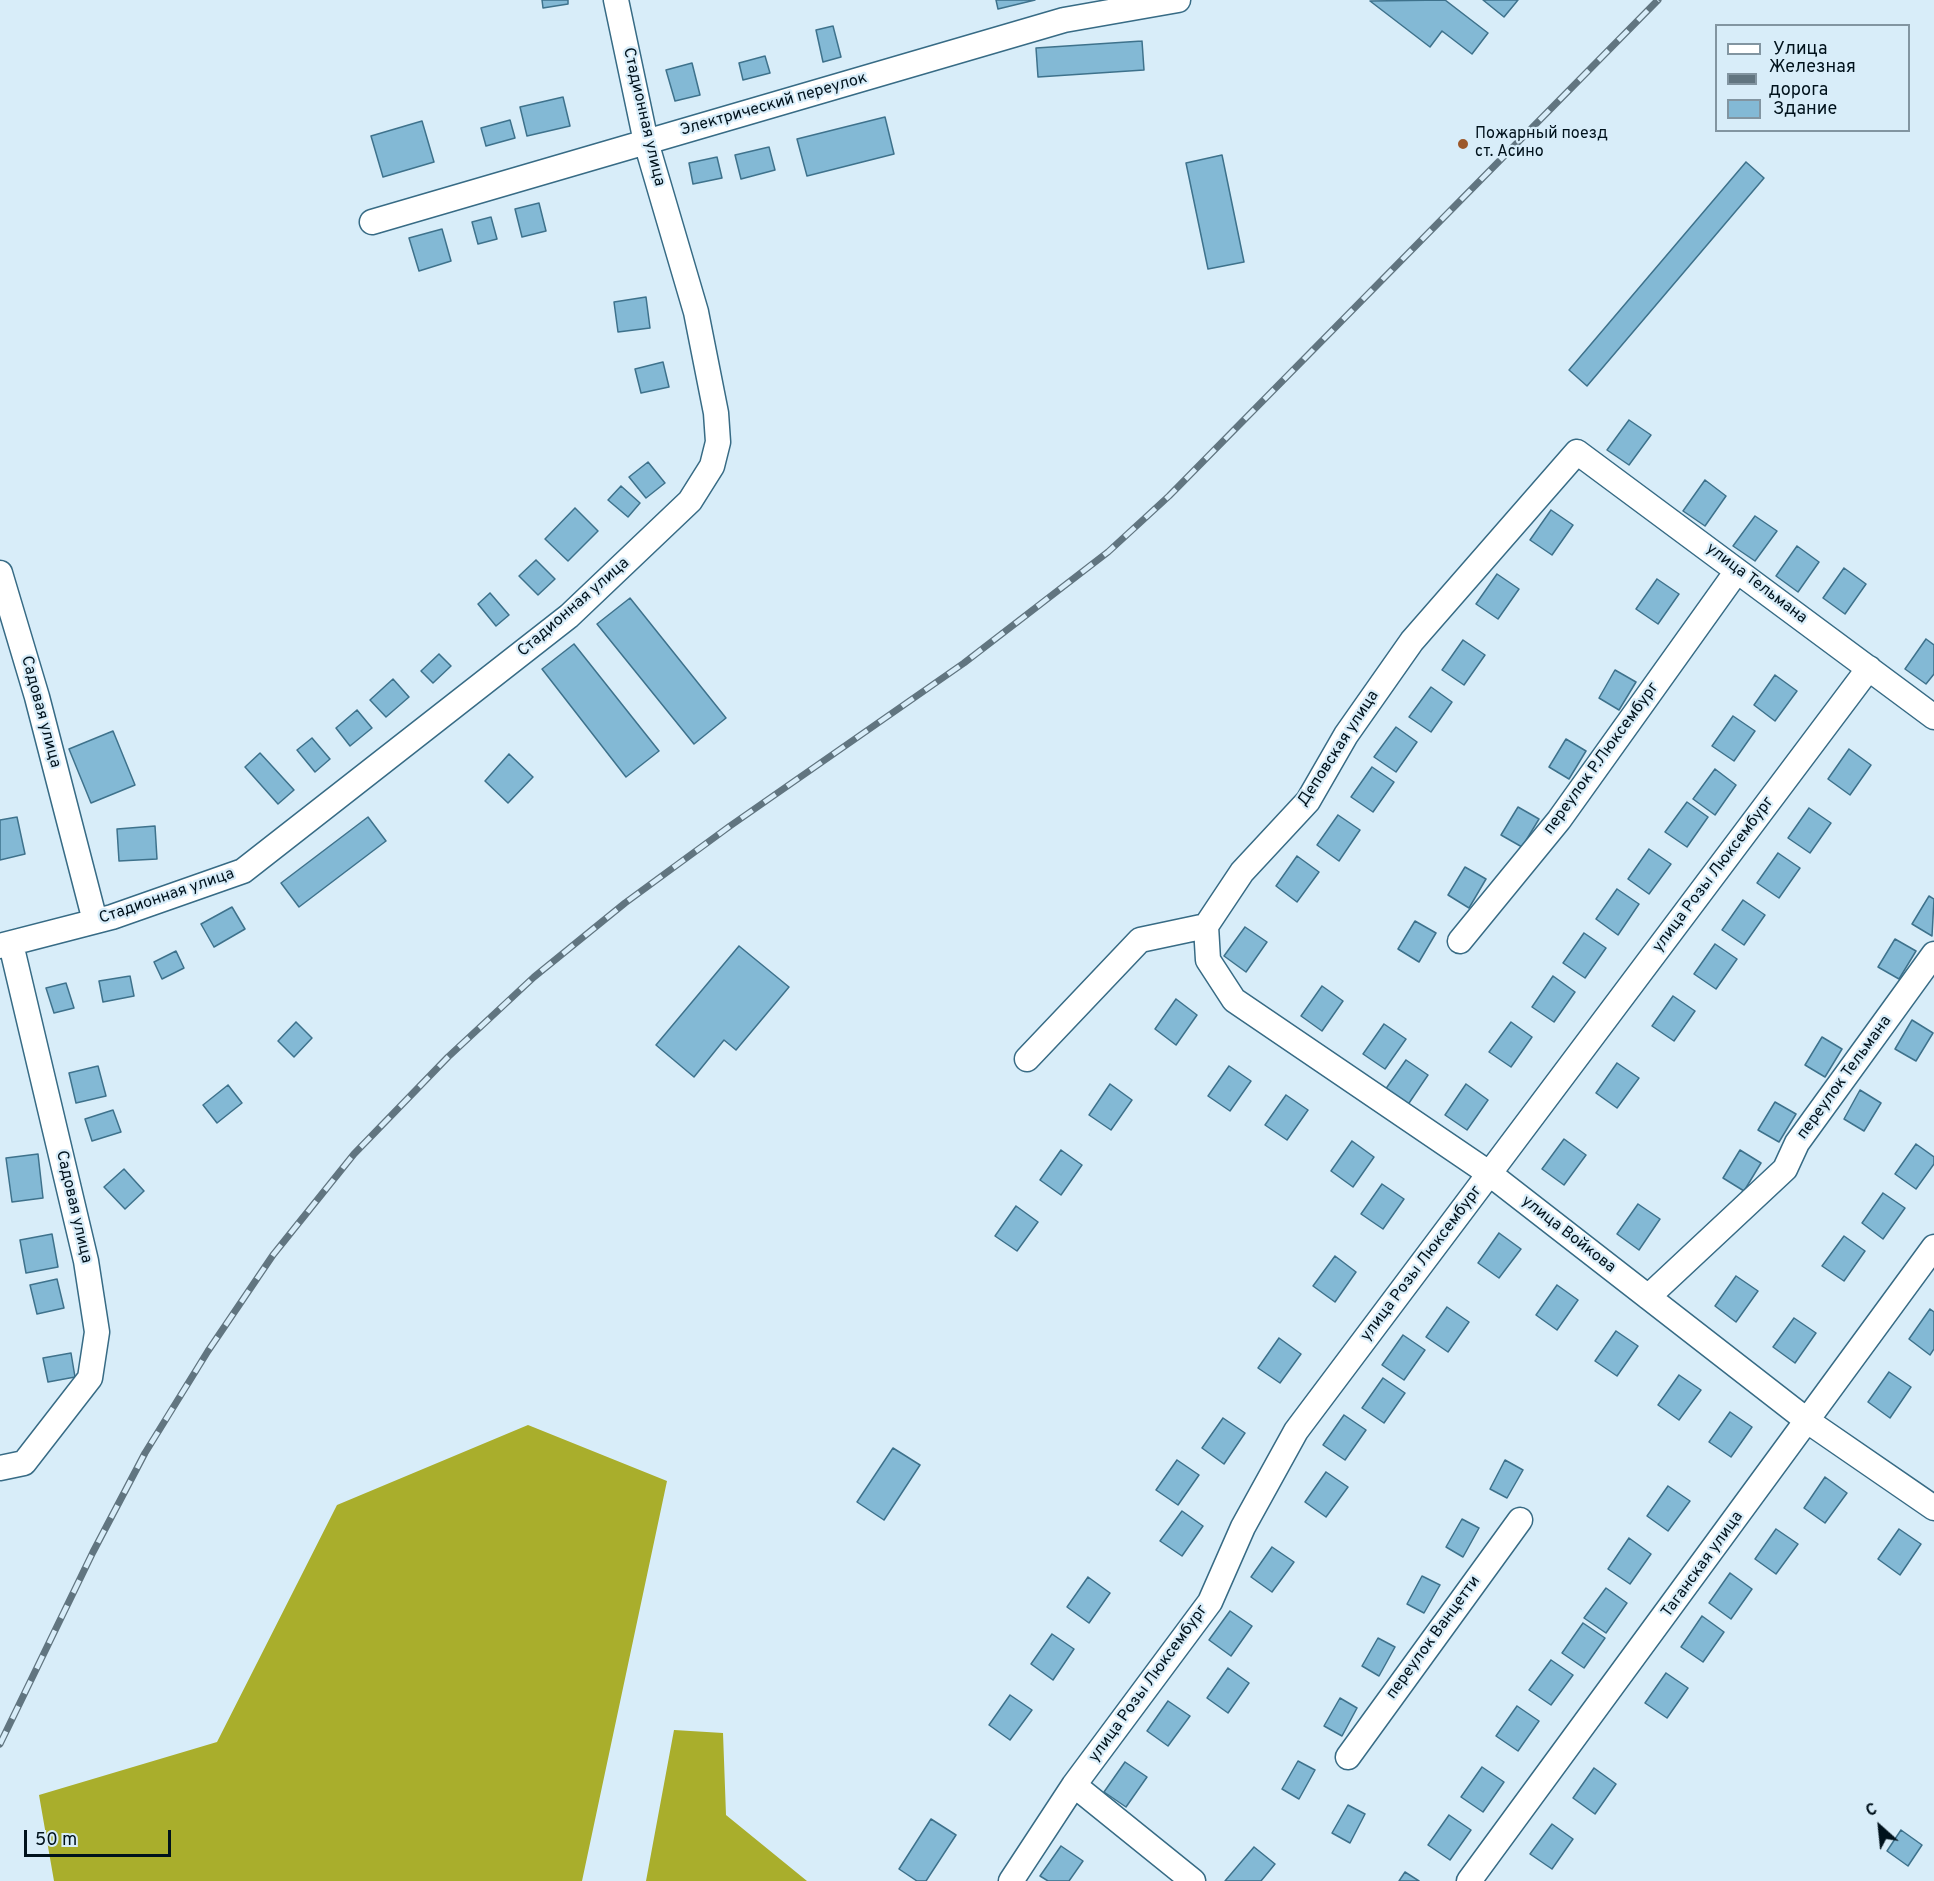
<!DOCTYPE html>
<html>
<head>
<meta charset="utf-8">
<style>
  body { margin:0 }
  #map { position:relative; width:1934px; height:1881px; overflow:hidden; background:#d8edf9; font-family:Overpass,sans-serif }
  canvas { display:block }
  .legend { position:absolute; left:1715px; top:24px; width:195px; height:108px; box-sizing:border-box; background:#d8edf9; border:2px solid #8295a1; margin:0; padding:8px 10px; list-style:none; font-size:18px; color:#00121c }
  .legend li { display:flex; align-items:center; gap:12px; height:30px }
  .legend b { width:30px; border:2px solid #8295a1 }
  .north { position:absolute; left:1850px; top:1797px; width:60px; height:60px; -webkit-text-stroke:4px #d8edf9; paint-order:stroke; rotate:333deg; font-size:16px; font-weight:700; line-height:24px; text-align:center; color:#00121c }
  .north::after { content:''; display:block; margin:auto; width:21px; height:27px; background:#00121c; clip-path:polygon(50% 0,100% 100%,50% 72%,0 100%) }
  .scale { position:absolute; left:24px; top:1830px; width:147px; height:27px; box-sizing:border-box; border:3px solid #00121c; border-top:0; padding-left:8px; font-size:18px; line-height:21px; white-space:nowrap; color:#00121c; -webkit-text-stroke:4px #d8edf9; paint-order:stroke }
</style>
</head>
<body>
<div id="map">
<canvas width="1934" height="1881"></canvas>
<ul class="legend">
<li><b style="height:8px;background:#fff"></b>Улица</li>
<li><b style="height:8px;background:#617580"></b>Железная дорога</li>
<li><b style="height:16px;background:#83b9d5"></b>Здание</li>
</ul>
<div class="north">С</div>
<div class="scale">50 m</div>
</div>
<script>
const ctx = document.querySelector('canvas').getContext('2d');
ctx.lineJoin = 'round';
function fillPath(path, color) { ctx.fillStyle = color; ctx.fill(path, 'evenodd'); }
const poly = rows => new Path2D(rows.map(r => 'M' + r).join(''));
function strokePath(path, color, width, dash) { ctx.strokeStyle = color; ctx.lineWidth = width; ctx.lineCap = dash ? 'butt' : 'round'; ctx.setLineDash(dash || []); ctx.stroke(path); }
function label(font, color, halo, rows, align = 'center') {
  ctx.font = font + ' Overpass,sans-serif'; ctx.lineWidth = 4.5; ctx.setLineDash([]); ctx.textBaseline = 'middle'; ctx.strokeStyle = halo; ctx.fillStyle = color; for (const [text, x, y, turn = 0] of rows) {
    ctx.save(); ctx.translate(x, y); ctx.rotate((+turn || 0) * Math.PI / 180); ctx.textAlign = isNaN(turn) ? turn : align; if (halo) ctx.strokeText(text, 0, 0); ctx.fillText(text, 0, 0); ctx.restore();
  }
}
fillPath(poly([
  [528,1425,667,1481,582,1881,54,1881,39,1795,217,1742,337,1505],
  [674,1730,723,1733,726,1815,807,1881,646,1881]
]), '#a9ae2c');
const building = poly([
  [542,0,568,0,568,4,543,8,542,0],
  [996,0,1035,0,998,9,996,0],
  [1445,0,1488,33,1472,54,1442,31,1430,47,1370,1,1445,0],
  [1483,0,1518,0,1504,17,1483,0],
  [833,26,841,57,823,62,816,30,833,26],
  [1142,41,1144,70,1038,77,1036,48,1142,41],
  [765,56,770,73,743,80,739,63,765,56],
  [692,63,700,95,675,101,666,70,692,63],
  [563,97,570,126,527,136,520,107,563,97],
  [885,117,894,154,807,176,797,139,885,117],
  [510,120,515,138,486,146,481,128,510,120],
  [422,121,434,162,383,177,371,136,422,121],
  [769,147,775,170,741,179,735,155,769,147],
  [1222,155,1244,262,1208,269,1186,163,1222,155],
  [717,157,722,178,693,184,689,163,717,157],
  [1746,162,1764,178,1587,386,1569,370,1746,162],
  [539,203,546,231,522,237,515,209,539,203],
  [491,217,497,239,478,244,472,222,491,217],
  [442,229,451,261,419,271,409,238,442,229],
  [646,297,650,328,618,332,614,302,646,297],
  [663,362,669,387,641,393,635,369,663,362],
  [1629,420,1651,435,1629,465,1607,450,1629,420],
  [648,462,665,483,646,498,629,477,648,462],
  [1705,480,1726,496,1705,526,1683,511,1705,480],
  [621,486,640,503,628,517,608,500,621,486],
  [575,508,598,531,568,561,545,539,575,508],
  [1551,510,1573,525,1552,555,1530,540,1551,510],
  [1755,516,1777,531,1755,561,1733,546,1755,516],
  [1797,546,1819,562,1798,592,1776,576,1797,546],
  [536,560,555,579,538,595,519,576,536,560],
  [1844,568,1866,584,1845,614,1823,598,1844,568],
  [1497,574,1519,589,1498,619,1476,604,1497,574],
  [1657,579,1679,594,1658,624,1636,609,1657,579],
  [490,593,509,615,496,626,478,604,490,593],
  [630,598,726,718,694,744,597,624,630,598],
  [1926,639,1934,645,1934,674,1926,684,1905,669,1926,639],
  [1463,640,1485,655,1464,685,1442,670,1463,640],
  [574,644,659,751,626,777,542,669,574,644],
  [439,654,451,666,433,683,421,671,439,654],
  [1615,670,1636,682,1619,710,1599,698,1615,670],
  [1775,675,1797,691,1775,721,1754,705,1775,675],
  [393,679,409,697,386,717,370,700,393,679],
  [1431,687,1452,702,1431,732,1409,717,1431,687],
  [357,710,372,728,350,746,336,728,357,710],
  [1733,716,1755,731,1734,761,1712,746,1733,716],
  [1396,727,1417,742,1396,772,1374,757,1396,727],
  [113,731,135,785,91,803,69,749,113,731],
  [312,738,330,759,315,772,297,750,312,738],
  [1566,739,1586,751,1569,779,1549,767,1566,739],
  [1849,749,1871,765,1850,795,1828,779,1849,749],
  [260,753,294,790,278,804,245,767,260,753],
  [509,754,533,777,508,803,485,781,509,754],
  [1372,767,1394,782,1373,812,1351,797,1372,767],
  [1715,769,1736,785,1715,815,1693,799,1715,769],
  [1687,802,1708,817,1687,847,1665,832,1687,802],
  [1518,807,1539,819,1522,847,1501,835,1518,807],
  [1809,808,1831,823,1810,853,1788,838,1809,808],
  [1338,815,1360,830,1339,861,1317,845,1338,815],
  [17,817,25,854,0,860,0,820,17,817],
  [368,817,386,841,299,907,281,883,368,817],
  [155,826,157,859,119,861,117,829,155,826],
  [1649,849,1671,864,1649,894,1628,879,1649,849],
  [1778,853,1800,868,1779,898,1757,883,1778,853],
  [1297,856,1319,872,1297,902,1276,886,1297,856],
  [1465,867,1486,879,1469,908,1448,895,1465,867],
  [1617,889,1639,904,1618,935,1596,919,1617,889],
  [1929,896,1934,899,1932,936,1912,924,1929,896],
  [1743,900,1765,915,1744,945,1722,930,1743,900],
  [232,907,245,929,214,947,201,924,232,907],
  [1415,921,1436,933,1419,962,1398,949,1415,921],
  [1245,927,1267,942,1246,972,1224,956,1245,927],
  [1584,933,1606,948,1585,978,1563,963,1584,933],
  [1895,939,1916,951,1899,979,1878,967,1895,939],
  [1715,944,1737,959,1716,989,1694,974,1715,944],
  [739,946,789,987,736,1050,724,1040,694,1077,656,1045,739,946],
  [176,951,184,968,162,979,154,962,176,951],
  [130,976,134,996,103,1002,99,981,130,976],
  [1553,976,1575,992,1554,1022,1532,1007,1553,976],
  [66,983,74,1008,54,1013,46,988,66,983],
  [1322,986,1343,1001,1322,1031,1301,1016,1322,986],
  [1673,996,1695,1011,1674,1041,1652,1026,1673,996],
  [1176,999,1197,1015,1176,1045,1155,1029,1176,999],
  [1912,1020,1933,1033,1916,1061,1895,1049,1912,1020],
  [296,1022,312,1038,294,1057,278,1041,296,1022],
  [1511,1022,1532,1037,1511,1067,1489,1052,1511,1022],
  [1384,1024,1406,1039,1385,1069,1363,1054,1384,1024],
  [1822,1037,1842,1049,1825,1077,1805,1065,1822,1037],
  [1406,1060,1428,1075,1407,1106,1385,1090,1406,1060],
  [1617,1063,1639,1078,1617,1108,1596,1093,1617,1063],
  [98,1066,106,1096,76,1103,69,1073,98,1066],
  [1229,1066,1251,1081,1230,1111,1208,1096,1229,1066],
  [1110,1084,1132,1100,1111,1130,1089,1115,1110,1084],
  [1466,1084,1488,1100,1467,1130,1445,1115,1466,1084],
  [228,1085,242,1103,217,1123,203,1105,228,1085],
  [1860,1090,1881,1103,1864,1131,1844,1119,1860,1090],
  [1286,1095,1308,1110,1287,1140,1265,1125,1286,1095],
  [1775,1102,1796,1114,1779,1142,1758,1130,1775,1102],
  [113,1110,121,1132,92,1141,85,1119,113,1110],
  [1564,1139,1586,1155,1564,1185,1542,1169,1564,1139],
  [1352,1141,1374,1157,1353,1187,1331,1171,1352,1141],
  [1916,1144,1934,1157,1934,1164,1916,1189,1895,1174,1916,1144],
  [1061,1150,1082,1165,1061,1195,1040,1180,1061,1150],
  [1740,1150,1761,1163,1744,1191,1723,1178,1740,1150],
  [38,1154,43,1198,12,1202,6,1158,38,1154],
  [124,1169,144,1191,125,1209,104,1187,124,1169],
  [1382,1184,1404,1199,1383,1229,1361,1214,1382,1184],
  [1883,1193,1905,1208,1883,1239,1862,1223,1883,1193],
  [1638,1204,1660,1219,1639,1250,1617,1234,1638,1204],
  [1016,1206,1038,1222,1017,1251,995,1236,1016,1206],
  [1499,1233,1521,1249,1499,1278,1478,1263,1499,1233],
  [52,1234,58,1267,26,1273,20,1240,52,1234],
  [1844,1236,1865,1251,1844,1281,1822,1266,1844,1236],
  [1335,1256,1356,1272,1335,1302,1313,1286,1335,1256],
  [1736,1276,1758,1291,1736,1322,1715,1306,1736,1276],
  [57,1279,64,1308,37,1314,30,1285,57,1279],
  [1557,1285,1578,1300,1557,1330,1536,1315,1557,1285],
  [1447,1307,1469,1322,1448,1352,1426,1337,1447,1307],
  [1930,1309,1934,1312,1934,1349,1930,1355,1909,1339,1930,1309],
  [1794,1318,1816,1333,1795,1363,1773,1347,1794,1318],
  [1616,1331,1638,1346,1617,1376,1595,1361,1616,1331],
  [1403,1335,1425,1350,1404,1380,1382,1365,1403,1335],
  [1279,1338,1301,1354,1280,1383,1258,1368,1279,1338],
  [71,1353,75,1377,48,1382,43,1358,71,1353],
  [1889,1372,1911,1387,1890,1418,1868,1402,1889,1372],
  [1679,1375,1701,1390,1679,1420,1658,1405,1679,1375],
  [1383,1378,1405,1393,1384,1423,1362,1408,1383,1378],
  [1730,1412,1752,1427,1731,1457,1709,1442,1730,1412],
  [1344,1415,1366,1430,1345,1460,1323,1445,1344,1415],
  [1223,1418,1245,1433,1224,1464,1202,1448,1223,1418],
  [893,1448,920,1465,884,1520,857,1502,893,1448],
  [1177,1460,1199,1475,1178,1505,1156,1490,1177,1460],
  [1505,1460,1523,1470,1507,1498,1490,1489,1505,1460],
  [1326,1472,1348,1487,1326,1517,1305,1502,1326,1472],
  [1825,1477,1847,1493,1825,1523,1804,1508,1825,1477],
  [1668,1486,1690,1501,1668,1531,1647,1516,1668,1486],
  [1182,1511,1203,1526,1182,1556,1160,1541,1182,1511],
  [1462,1519,1479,1528,1463,1557,1446,1547,1462,1519],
  [1776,1529,1798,1544,1776,1574,1755,1559,1776,1529],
  [1899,1529,1921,1544,1900,1575,1878,1559,1899,1529],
  [1629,1538,1651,1554,1630,1584,1608,1569,1629,1538],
  [1272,1547,1294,1562,1272,1592,1251,1577,1272,1547],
  [1730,1573,1752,1589,1731,1619,1709,1603,1730,1573],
  [1422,1576,1440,1585,1424,1613,1407,1604,1422,1576],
  [1088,1577,1110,1593,1089,1623,1067,1607,1088,1577],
  [1606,1588,1627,1603,1606,1633,1584,1618,1606,1588],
  [1230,1611,1252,1626,1231,1656,1209,1640,1230,1611],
  [1702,1616,1724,1632,1703,1662,1681,1647,1702,1616],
  [1583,1623,1605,1638,1584,1668,1562,1653,1583,1623],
  [1052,1634,1074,1649,1053,1680,1031,1664,1052,1634],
  [1378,1638,1395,1647,1379,1676,1362,1666,1378,1638],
  [1551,1660,1573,1675,1551,1705,1529,1690,1551,1660],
  [1228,1668,1249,1683,1228,1713,1207,1698,1228,1668],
  [1666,1673,1688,1688,1667,1718,1645,1703,1666,1673],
  [1010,1695,1032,1710,1010,1740,989,1725,1010,1695],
  [1340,1698,1357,1708,1342,1736,1324,1726,1340,1698],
  [1168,1701,1190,1716,1168,1746,1147,1731,1168,1701],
  [1517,1706,1539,1721,1518,1751,1496,1736,1517,1706],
  [1298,1761,1315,1770,1299,1799,1282,1789,1298,1761],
  [1125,1762,1147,1777,1126,1807,1104,1792,1125,1762],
  [1482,1767,1504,1782,1483,1812,1461,1797,1482,1767],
  [1594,1768,1616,1784,1595,1814,1573,1798,1594,1768],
  [1348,1805,1365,1814,1350,1843,1332,1833,1348,1805],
  [1449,1815,1471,1830,1450,1860,1428,1845,1449,1815],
  [931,1819,956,1835,926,1881,917,1881,899,1869,931,1819],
  [1552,1824,1573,1839,1552,1869,1530,1854,1552,1824],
  [1901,1830,1922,1845,1908,1866,1887,1851,1901,1830],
  [1061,1846,1083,1861,1069,1881,1048,1881,1040,1876,1061,1846],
  [1254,1847,1275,1864,1261,1881,1225,1881,1254,1847],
  [1405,1872,1419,1881,1399,1881,1405,1872]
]);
fillPath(building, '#83b9d5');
strokePath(building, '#3e728c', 1.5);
const minor = poly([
  [372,222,1064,20,1178,0],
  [0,573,37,697,95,921],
  [1206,926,1208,960,1234,1000,1490,1174,1809,1422,1934,1508],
  [1460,941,1559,820,1737,571],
  [0,946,112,917,243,871,569,616,690,501,712,466,718,442,716,413,696,312,646,142,616,0],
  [1027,1059,1140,940,1206,926,1242,872,1308,801,1346,735,1412,641,1577,452,1934,717],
  [1648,1297,1785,1169,1797,1143,1934,954],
  [0,1468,24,1463,90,1378,97,1332,86,1261,11,944],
  [1348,1757,1520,1520],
  [1074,1785,1193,1881],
  [1011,1881,1074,1785,1210,1602,1243,1527,1296,1431,1869,668],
  [1469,1881,1934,1247]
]);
strokePath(minor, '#376b85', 27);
strokePath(minor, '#fff', 24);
const rail = poly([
  [0,1744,93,1552,145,1453,208,1351,273,1255,354,1154,448,1057,534,977,625,903,730,826,964,663,1108,552,1169,496,1658,0]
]);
strokePath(rail, '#617580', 7);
strokePath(rail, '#d8edf9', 4.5, [14]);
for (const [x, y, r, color] of [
  [1463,144,6,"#9c582a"]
]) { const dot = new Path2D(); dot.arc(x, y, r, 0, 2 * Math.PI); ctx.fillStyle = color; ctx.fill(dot); strokePath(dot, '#d8edf9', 2); }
label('16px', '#00121c', '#d8edf9', [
  ["Электрический переулок",774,105,-16],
  ["Стадионная улица",643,117,77],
  ["улица Тельмана",1756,584,37],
  ["Стадионная улица",574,608,-41],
  ["Садовая улица",40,712,75],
  ["Деповская улица",1339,749,-57],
  ["переулок Р.Люксембург",1602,759,-54],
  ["улица Розы Люксембург",1714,875,-53],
  ["Стадионная улица",167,897,-19],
  ["переулок Тельмана",1845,1078,-54],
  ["Садовая улица",73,1207,77],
  ["улица Войкова",1568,1235,38],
  ["улица Розы Люксембург",1422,1264,-53],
  ["Таганская улица",1703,1565,-54],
  ["переулок Ванцетти",1434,1638,-54],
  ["улица Розы Люксембург",1149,1684,-54]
]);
label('16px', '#00121c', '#d8edf9', [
  ["Пожарный поезд",1475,135],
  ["ст. Асино",1475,153]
], 'left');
</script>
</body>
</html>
